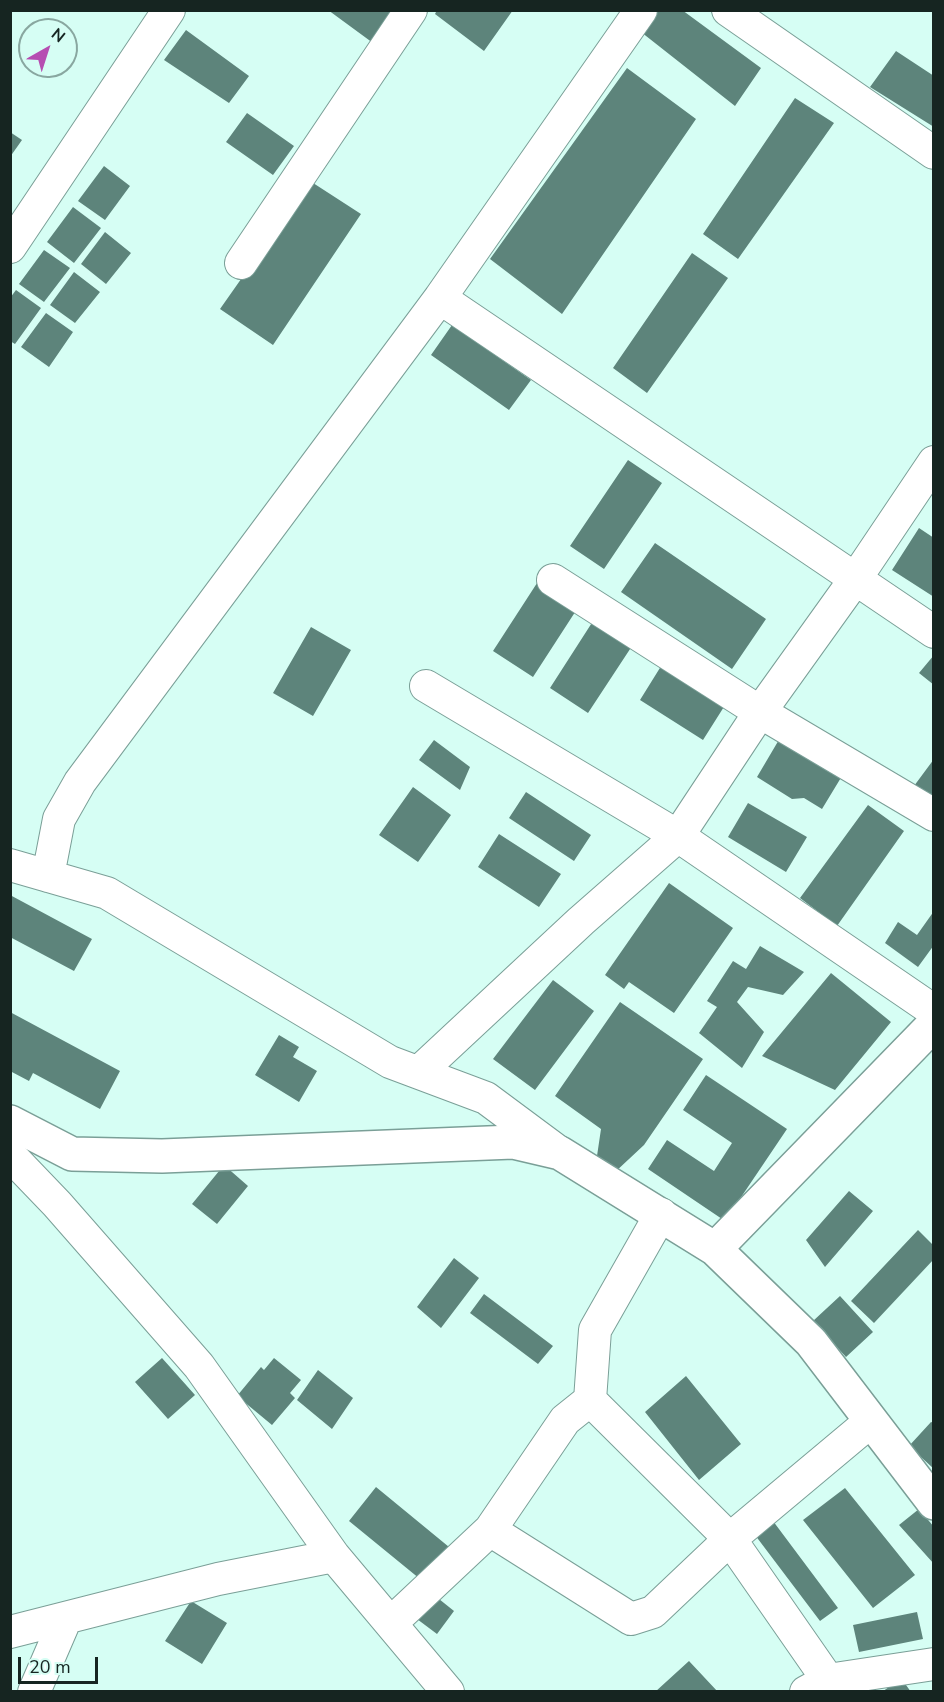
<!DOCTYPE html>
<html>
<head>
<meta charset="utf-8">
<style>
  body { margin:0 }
  #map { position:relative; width:944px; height:1702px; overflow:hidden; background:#d6fef4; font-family:"Nunito Sans",sans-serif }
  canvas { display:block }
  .frame { position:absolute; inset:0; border:12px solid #162521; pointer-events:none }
  .north { position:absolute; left:18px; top:18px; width:60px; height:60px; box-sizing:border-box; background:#d6fef4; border:2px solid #89a7a0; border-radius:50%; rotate:39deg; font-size:16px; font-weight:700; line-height:24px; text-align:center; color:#162521 }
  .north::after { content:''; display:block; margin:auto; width:21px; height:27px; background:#b64eb2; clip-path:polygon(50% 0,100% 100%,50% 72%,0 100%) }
  .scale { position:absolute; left:18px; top:1657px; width:80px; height:27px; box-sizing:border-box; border:3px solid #162521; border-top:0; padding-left:8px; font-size:18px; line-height:21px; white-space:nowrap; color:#162521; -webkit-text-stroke:4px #d6fef4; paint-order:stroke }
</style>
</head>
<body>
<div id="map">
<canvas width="944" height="1702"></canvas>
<div class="frame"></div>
<div class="north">N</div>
<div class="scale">20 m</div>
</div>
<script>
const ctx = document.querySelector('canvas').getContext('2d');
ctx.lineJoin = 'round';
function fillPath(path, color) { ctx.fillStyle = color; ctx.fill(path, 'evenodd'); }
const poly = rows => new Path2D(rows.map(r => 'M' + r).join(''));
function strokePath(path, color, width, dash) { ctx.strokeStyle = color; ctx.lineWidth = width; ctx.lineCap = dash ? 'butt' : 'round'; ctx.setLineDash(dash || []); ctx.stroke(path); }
fillPath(poly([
  [328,10,387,10,393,15,373,43],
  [437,10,513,10,484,51,435,14],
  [657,10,682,10,761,68,735,106,641,32],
  [186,30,249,76,229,103,164,60],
  [896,51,934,76,934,127,870,87],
  [627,68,696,119,562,314,490,259],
  [795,98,834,123,738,259,703,234],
  [247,113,294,146,273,175,226,142],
  [10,132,22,140,10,157],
  [104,166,130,186,105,220,78,201],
  [310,181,361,214,273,345,220,309],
  [73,207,101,228,74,263,47,242],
  [105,232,131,253,106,284,81,264],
  [44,250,70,268,44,302,19,284],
  [692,253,728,278,647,393,613,368],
  [74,272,100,292,75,323,50,305],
  [16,290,41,308,15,344,10,341,10,298],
  [46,313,73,332,49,367,21,347],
  [452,325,531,380,509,410,431,355],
  [628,460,662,483,604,569,570,546],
  [919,528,934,538,934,597,892,570],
  [655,543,766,619,732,669,621,592],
  [539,580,579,606,533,677,493,651],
  [595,618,634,643,588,713,550,688],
  [311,627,351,650,313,716,273,693],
  [934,655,934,685,919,673],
  [663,663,727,702,703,740,640,700],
  [780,738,842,776,822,809,804,798,792,799,757,777],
  [434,740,470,767,460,790,419,760],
  [934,759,934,800,914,786],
  [413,787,451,815,418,862,379,835],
  [526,792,591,835,574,861,509,818],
  [748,803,807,837,786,872,728,837],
  [868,805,904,831,837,926,800,898],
  [499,834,561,874,539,907,478,867],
  [669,883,733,928,674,1013,629,982,624,989,605,975],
  [10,895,92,939,74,971,10,937],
  [934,911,934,945,918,967,885,943,898,922,917,935],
  [760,946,804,972,783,995,748,987,737,1002,764,1032,742,1068,699,1033,717,1007,707,1001,733,961,746,969],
  [831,973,891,1022,835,1090,762,1056],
  [553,980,594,1011,535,1090,493,1059],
  [620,1002,703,1059,644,1145,614,1173,597,1156,601,1129,555,1096],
  [10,1012,120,1071,100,1109,33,1073,29,1081,10,1071],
  [279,1035,299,1047,293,1057,317,1071,299,1102,255,1075],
  [706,1075,787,1129,725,1221,648,1169,667,1140,714,1171,732,1143,683,1110],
  [224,1165,248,1186,217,1224,192,1204],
  [849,1191,873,1211,825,1267,806,1240],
  [918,1230,934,1246,934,1259,874,1323,851,1301],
  [454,1258,479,1278,441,1328,417,1307],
  [484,1294,553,1346,538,1364,470,1313],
  [840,1296,873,1332,846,1357,813,1321],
  [162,1358,195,1395,168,1419,135,1382],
  [274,1358,301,1380,290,1393,295,1398,272,1425,237,1396,261,1367,264,1370],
  [318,1370,353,1398,332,1429,297,1400],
  [686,1376,741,1444,699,1480,645,1412],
  [931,1422,934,1423,934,1469,909,1446],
  [376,1487,449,1547,420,1579,349,1521],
  [845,1488,915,1575,873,1608,803,1520],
  [919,1509,934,1527,934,1564,899,1525],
  [773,1521,838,1608,820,1621,755,1535],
  [434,1595,454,1611,437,1634,417,1619],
  [191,1601,227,1623,202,1664,165,1641],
  [917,1612,923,1639,859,1652,853,1625],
  [689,1661,718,1692,655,1692],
  [901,1678,911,1692,882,1692]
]), '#5d847b');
const minor = poly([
  [728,10,934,153],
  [10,247,169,10],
  [241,263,411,10],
  [440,298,934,632],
  [553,580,760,712,934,815],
  [426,686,678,836,934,1011],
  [10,865,107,893,390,1062,486,1098,560,1153],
  [48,876,59,819,80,782,440,298,641,10],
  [419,1072,581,921,678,836,760,712,856,578,934,462],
  [10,1155,57,1204,199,1366,334,1556,218,1579,10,1632],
  [590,1400,730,1539,828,1680],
  [490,1530,631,1619,653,1612,730,1539,871,1421],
  [334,1556,448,1692],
  [391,1623,490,1530,565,1420,590,1400,595,1330,661,1214],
  [34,1692,66,1618],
  [806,1692,828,1680,934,1664]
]);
const tertiary = poly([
  [10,1122,72,1154,162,1156,513,1142,560,1153,715,1249,811,1342,934,1503],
  [715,1249,934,1024]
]);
strokePath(minor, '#7a9f97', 34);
strokePath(tertiary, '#7a9f97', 36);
strokePath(minor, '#fff', 32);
strokePath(tertiary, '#fff', 33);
</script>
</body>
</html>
